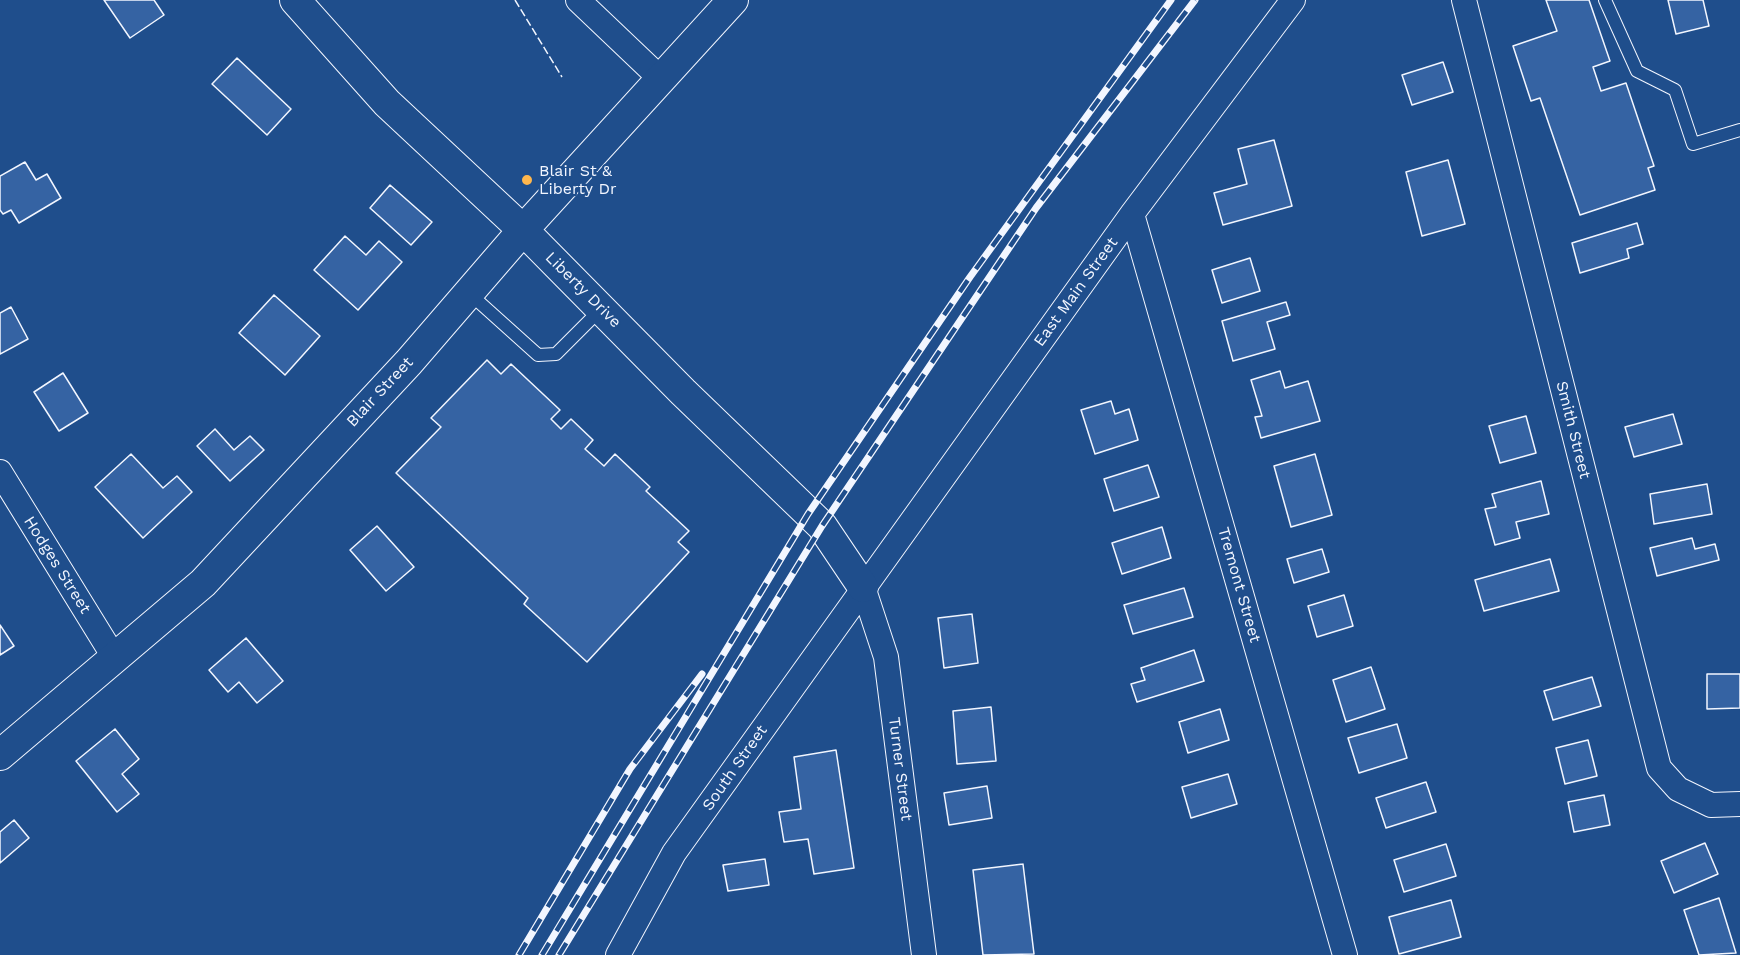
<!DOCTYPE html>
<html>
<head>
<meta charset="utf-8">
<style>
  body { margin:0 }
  canvas { display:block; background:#1f4e8c }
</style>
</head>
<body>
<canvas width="1740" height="955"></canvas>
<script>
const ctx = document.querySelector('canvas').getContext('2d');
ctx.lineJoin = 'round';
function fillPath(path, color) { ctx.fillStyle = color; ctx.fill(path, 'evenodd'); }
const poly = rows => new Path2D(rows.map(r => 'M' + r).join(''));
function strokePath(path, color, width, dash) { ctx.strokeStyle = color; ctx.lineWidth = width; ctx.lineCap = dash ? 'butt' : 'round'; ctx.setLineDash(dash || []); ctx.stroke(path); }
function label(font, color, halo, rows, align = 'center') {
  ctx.font = font + ' "Work Sans",sans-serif'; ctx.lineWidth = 4.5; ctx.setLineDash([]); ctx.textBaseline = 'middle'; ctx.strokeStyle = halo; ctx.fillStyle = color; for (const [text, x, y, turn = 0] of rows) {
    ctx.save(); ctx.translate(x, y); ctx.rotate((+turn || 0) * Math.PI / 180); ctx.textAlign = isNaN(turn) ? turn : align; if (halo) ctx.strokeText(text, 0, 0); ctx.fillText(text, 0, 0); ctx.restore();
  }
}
const building = poly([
  [104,0,154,0,164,15,130,38,104,0],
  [1546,0,1589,0,1610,61,1593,67,1601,91,1626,83,1654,166,1648,168,1655,190,1580,215,1540,98,1531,101,1513,46,1557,31,1546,0],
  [1668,0,1703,0,1709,26,1676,34,1668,0],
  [237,58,291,109,267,135,212,84,237,58],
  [1443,62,1453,92,1412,105,1402,75,1443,62],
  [1274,140,1292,206,1223,225,1214,193,1247,184,1238,149,1274,140],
  [1448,160,1465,224,1422,236,1406,172,1448,160],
  [25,162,36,180,47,174,61,198,19,223,11,210,3,214,0,210,0,176,25,162],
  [390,185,432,222,411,245,370,208,390,185],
  [1637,223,1643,244,1627,249,1629,258,1580,273,1572,243,1637,223],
  [345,236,366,255,379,241,402,262,358,310,314,270,345,236],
  [1250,258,1260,291,1222,303,1212,270,1250,258],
  [274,295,320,336,285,375,239,333,274,295],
  [1286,302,1290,315,1267,322,1275,349,1233,361,1222,321,1286,302],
  [11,307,28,339,0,354,0,313,11,307],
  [487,360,501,374,511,364,560,410,551,419,561,429,571,419,593,440,585,449,604,466,615,454,650,487,646,491,689,531,678,542,689,552,587,662,524,604,528,598,396,473,441,427,431,418,487,360],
  [1280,371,1285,388,1308,381,1320,421,1261,438,1255,417,1262,416,1251,380,1280,371],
  [63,373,88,413,59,431,34,392,63,373],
  [1111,401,1115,414,1129,409,1138,440,1095,454,1081,410,1111,401],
  [1673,414,1682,444,1634,457,1625,427,1673,414],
  [1526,416,1536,453,1500,463,1489,426,1526,416],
  [215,429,234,450,250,436,264,450,230,481,197,446,215,429],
  [131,454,163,488,177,476,192,492,143,538,95,487,131,454],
  [1315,454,1332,515,1291,527,1274,466,1315,454],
  [1148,465,1159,497,1114,511,1104,479,1148,465],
  [1541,481,1549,514,1516,522,1520,538,1495,545,1485,509,1496,507,1492,494,1541,481],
  [1707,484,1712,514,1654,524,1650,494,1707,484],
  [377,526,414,567,386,591,350,550,377,526],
  [1162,527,1171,558,1122,574,1112,543,1162,527],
  [1692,538,1695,549,1715,544,1719,560,1657,576,1650,548,1692,538],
  [1322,549,1329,572,1294,583,1287,559,1322,549],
  [1550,559,1559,591,1484,611,1475,580,1550,559],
  [1184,588,1193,617,1133,634,1124,605,1184,588],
  [1344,595,1353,626,1317,637,1308,606,1344,595],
  [972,614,978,663,944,668,938,618,972,614],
  [0,625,14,646,0,655,0,625],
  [246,638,283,681,257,703,239,682,228,692,209,670,246,638],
  [1194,650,1204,681,1137,702,1131,684,1145,680,1141,668,1194,650],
  [1371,667,1385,709,1346,722,1333,680,1371,667],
  [1707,674,1740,674,1740,708,1707,709,1707,674],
  [1592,677,1601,706,1553,720,1544,691,1592,677],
  [991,707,996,761,957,764,953,711,991,707],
  [1220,709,1229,740,1188,753,1179,722,1220,709],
  [1397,724,1407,758,1359,773,1348,738,1397,724],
  [115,729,139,759,122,774,139,794,117,812,76,761,115,729],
  [1588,740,1597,776,1565,784,1556,748,1588,740],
  [836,750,854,868,814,874,808,839,784,842,779,812,801,809,794,757,836,750],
  [1228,774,1237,804,1191,818,1182,787,1228,774],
  [1426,782,1436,812,1386,828,1376,798,1426,782],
  [987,786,992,818,949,825,944,793,987,786],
  [1604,795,1610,825,1574,832,1568,802,1604,795],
  [14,820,29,838,0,863,0,832,14,820],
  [1705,843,1718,874,1674,893,1661,861,1705,843],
  [1446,844,1456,876,1404,892,1394,860,1446,844],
  [765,859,769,885,728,891,723,865,765,859],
  [1023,864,1034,954,983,955,973,870,1023,864],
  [1719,898,1736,953,1699,955,1684,910,1719,898],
  [1451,900,1461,937,1399,954,1389,917,1451,900]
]);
fillPath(building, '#3563a3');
strokePath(building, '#f2f6ff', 1.5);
const service = poly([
  [1605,0,1637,71,1675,90,1693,144,1740,130],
  [469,293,538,355,556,354,601,309]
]);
const minor = poly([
  [578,0,661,79],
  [1464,0,1659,768,1678,789,1711,805,1740,804],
  [1132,214,1345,955],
  [0,472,114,657],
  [863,587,886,657,924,955],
  [618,955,674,853,1132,214,1293,0]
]);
const tertiary = poly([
  [295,0,387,103,523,230,683,392,822,526,863,587],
  [0,755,203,583,409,362,523,230,733,0]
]);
strokePath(service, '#f2f6ff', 14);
strokePath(minor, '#f2f6ff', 26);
strokePath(tertiary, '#f2f6ff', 32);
strokePath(service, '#1f4e8c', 12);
strokePath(minor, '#1f4e8c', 24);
strokePath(tertiary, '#1f4e8c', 30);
const rail = poly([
  [519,955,630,769,702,674],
  [542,955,808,514,970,277,1171,0],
  [559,955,822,526,1036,208,1195,0]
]);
strokePath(rail, '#f2f6ff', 7);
strokePath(rail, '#1f4e8c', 4.5, [14]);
strokePath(poly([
  [515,0,562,77]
]), '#f2f6ff', 1.5, [8, 3]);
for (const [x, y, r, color] of [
  [527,180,6,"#ffb74d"]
]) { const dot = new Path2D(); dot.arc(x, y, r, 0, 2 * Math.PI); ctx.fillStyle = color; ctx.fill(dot); strokePath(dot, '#1f4e8c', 2); }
label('16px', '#f2f6ff', '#1f4e8c', [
  ["Blair St &",539,171],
  ["Liberty Dr",539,189]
], 'left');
label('16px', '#f2f6ff', '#1f4e8c', [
  ["Liberty Drive",583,290,45],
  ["East Main Street",1076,292,-54],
  ["Blair Street",380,392,-47],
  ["Smith Street",1573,430,76],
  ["Hodges Street",57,565,58],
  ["Tremont Street",1239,585,74],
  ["South Street",735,768,-55],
  ["Turner Street",900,769,83]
]);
</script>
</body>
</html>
